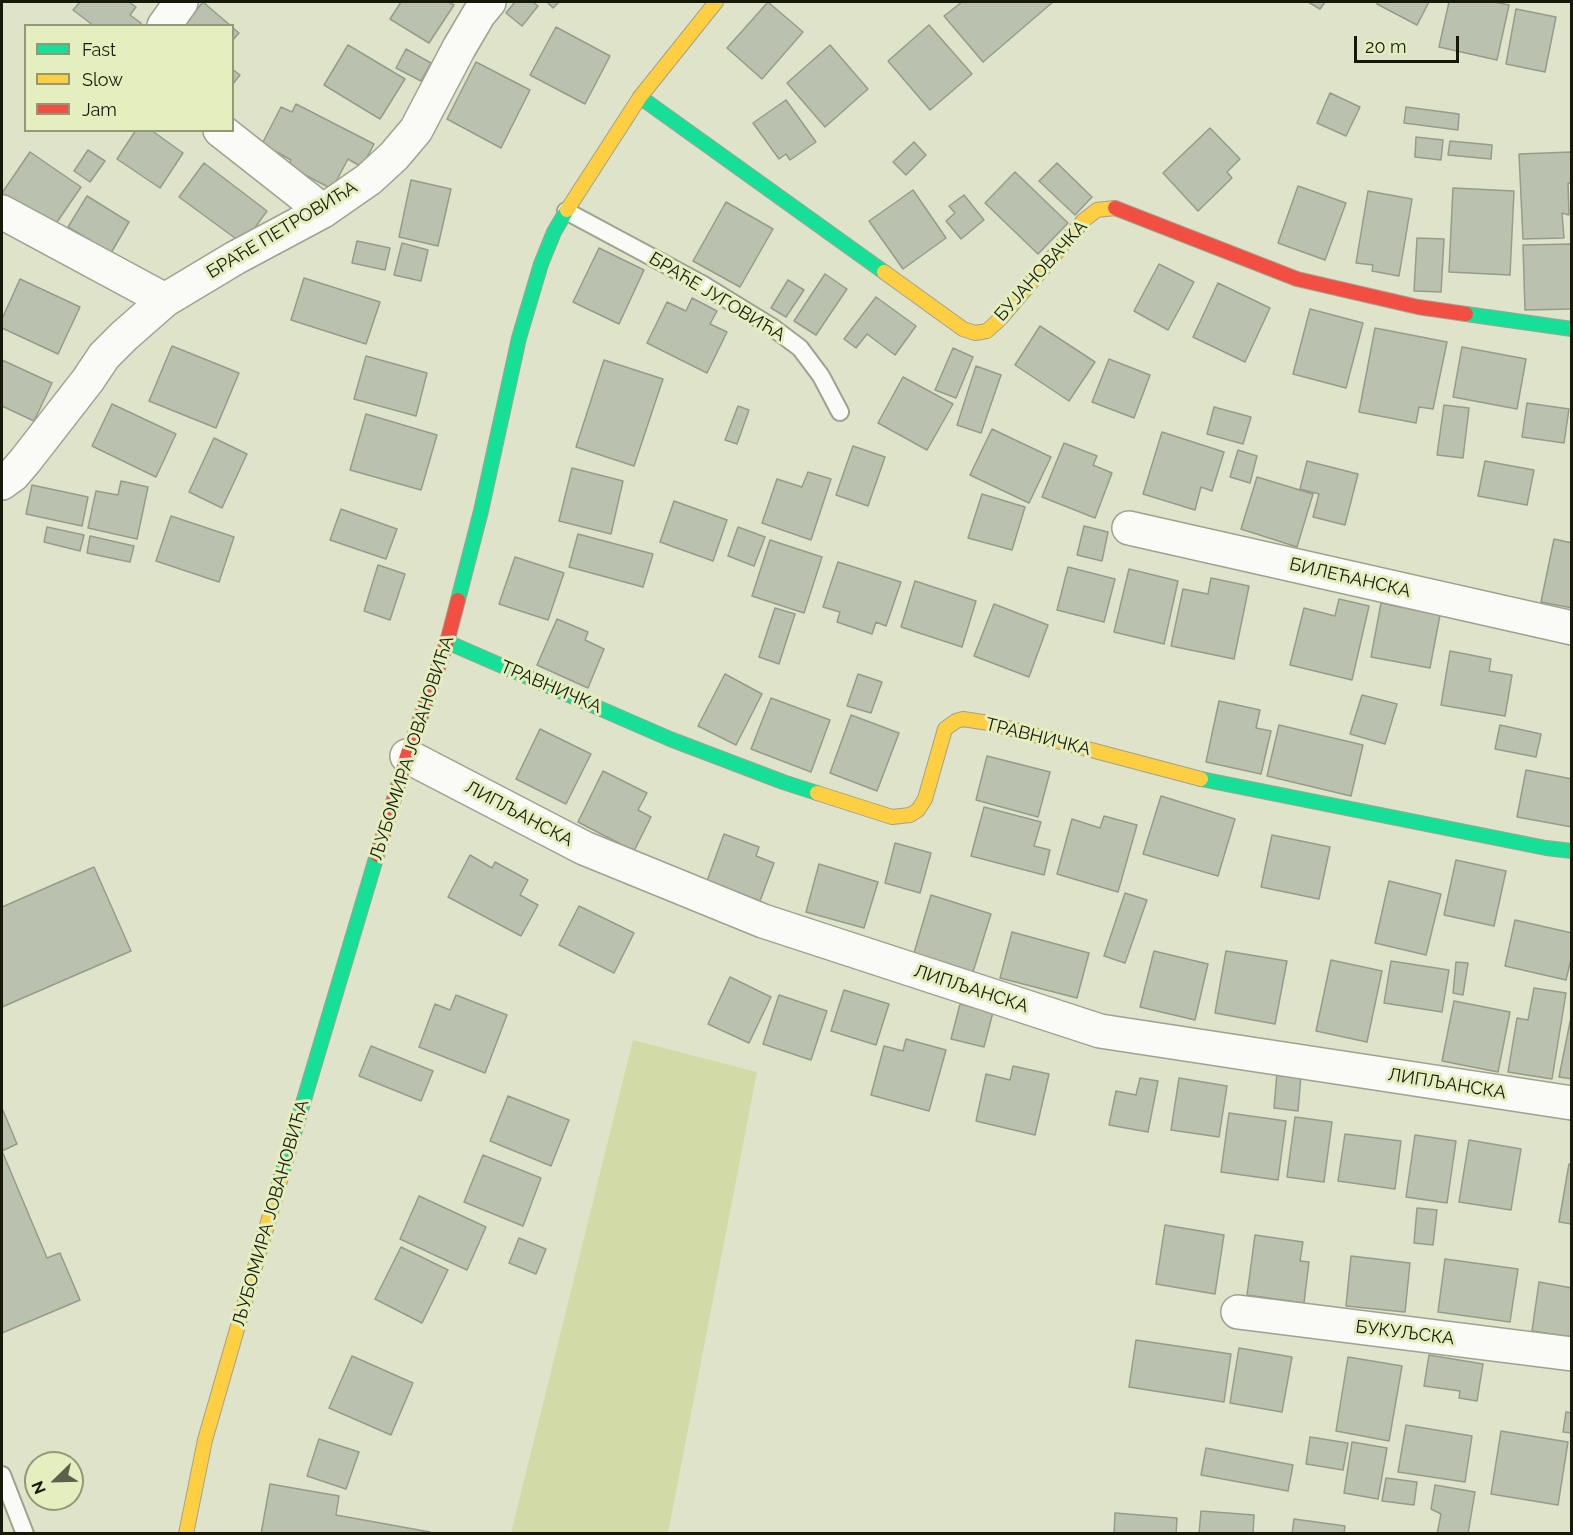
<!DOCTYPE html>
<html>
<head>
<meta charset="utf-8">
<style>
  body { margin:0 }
  #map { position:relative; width:1573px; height:1535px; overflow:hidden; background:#dee3c9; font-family:Raleway,sans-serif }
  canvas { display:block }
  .frame { position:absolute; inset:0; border:3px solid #161908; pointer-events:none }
  .legend { position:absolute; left:24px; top:24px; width:210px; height:108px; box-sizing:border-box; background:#e5eebe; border:2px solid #929975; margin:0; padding:8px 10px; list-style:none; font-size:18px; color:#161908 }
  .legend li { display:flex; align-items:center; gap:12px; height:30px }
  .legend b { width:30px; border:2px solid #929975 }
  .north { position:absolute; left:24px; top:1451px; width:60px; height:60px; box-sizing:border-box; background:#e5eebe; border:2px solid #929975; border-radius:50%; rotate:247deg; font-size:16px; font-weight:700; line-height:24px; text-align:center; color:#161908 }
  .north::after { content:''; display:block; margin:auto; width:21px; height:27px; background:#5c604c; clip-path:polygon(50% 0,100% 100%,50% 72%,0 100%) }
  .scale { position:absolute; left:1354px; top:36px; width:105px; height:27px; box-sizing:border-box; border:3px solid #161908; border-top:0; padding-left:8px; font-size:18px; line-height:21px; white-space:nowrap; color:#161908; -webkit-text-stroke:4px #e5eebe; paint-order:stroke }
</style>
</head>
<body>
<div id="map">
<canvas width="1573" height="1535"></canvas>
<div class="frame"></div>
<ul class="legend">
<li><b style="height:8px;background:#16e098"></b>Fast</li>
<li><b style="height:8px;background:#ffcf43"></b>Slow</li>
<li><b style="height:8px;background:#f24e42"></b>Jam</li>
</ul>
<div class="north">N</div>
<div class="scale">20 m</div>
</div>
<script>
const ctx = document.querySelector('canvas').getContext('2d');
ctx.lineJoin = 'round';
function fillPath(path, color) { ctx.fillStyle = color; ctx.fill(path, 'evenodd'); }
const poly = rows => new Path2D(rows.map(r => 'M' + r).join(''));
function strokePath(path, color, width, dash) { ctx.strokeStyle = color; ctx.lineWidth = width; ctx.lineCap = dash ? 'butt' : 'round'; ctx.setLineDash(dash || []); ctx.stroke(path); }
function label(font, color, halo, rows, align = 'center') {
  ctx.font = font + ' Raleway,sans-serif'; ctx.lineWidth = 6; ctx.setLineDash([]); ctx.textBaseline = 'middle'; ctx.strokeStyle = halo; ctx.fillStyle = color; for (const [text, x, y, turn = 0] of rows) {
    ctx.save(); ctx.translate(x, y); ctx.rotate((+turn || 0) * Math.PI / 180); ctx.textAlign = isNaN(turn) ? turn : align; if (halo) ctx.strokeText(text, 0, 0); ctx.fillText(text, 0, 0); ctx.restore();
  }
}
fillPath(poly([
  [633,1040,757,1072,668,1533,511,1533]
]), '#d2dba8');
const building = poly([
  [80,2,129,2,136,7,130,15,141,23,140,26,94,26,73,10,80,2],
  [203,2,231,26,183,26,203,2],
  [401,2,448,2,454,5,429,43,390,19,401,2],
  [515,2,533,2,538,6,522,26,506,13,515,2],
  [547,2,559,2,553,8,547,2],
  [768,2,803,32,762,79,727,48,768,2],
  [962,2,1053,2,983,62,944,16,962,2],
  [1308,2,1325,2,1320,9,1308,2],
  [1378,2,1429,2,1417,25,1377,4,1378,2],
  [1449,2,1495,2,1509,5,1497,60,1439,47,1449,2],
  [1516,9,1556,17,1545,72,1506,64,1516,9],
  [929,25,972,74,930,110,888,61,929,25],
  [232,27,239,33,232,41,232,27],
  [556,27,610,56,585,104,530,75,556,27],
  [348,45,405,79,380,119,324,85,348,45],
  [830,45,868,89,825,127,787,83,830,45],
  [406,49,431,63,421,81,396,68,406,49],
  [476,62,530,90,501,148,447,119,476,62],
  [232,69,240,75,232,85,232,69],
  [1330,93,1360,107,1346,136,1317,123,1330,93],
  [786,100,816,142,790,160,786,154,779,159,753,123,786,100],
  [296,104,374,144,362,167,348,159,332,189,288,166,291,160,262,144,281,107,292,112,296,104],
  [1406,107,1459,114,1458,130,1404,123,1406,107],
  [1210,128,1240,159,1227,172,1232,178,1198,211,1163,173,1210,128],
  [136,130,151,130,183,153,160,188,117,159,136,130],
  [1416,137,1443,140,1441,160,1415,157,1416,137],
  [1450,141,1492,145,1491,159,1448,155,1450,141],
  [914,142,926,155,906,175,893,162,914,142],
  [88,150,105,161,90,182,74,171,88,150],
  [30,152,81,187,53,228,2,193,30,152],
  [1572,152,1572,183,1568,183,1569,215,1562,213,1564,238,1523,239,1519,154,1572,152],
  [204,163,267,211,243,244,179,197,204,163],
  [1057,163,1092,197,1075,215,1039,181,1057,163],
  [1015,172,1068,223,1038,254,985,203,1015,172],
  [411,180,451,189,438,246,399,237,411,180],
  [1298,186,1346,203,1325,260,1278,243,1298,186],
  [1453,188,1514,191,1510,275,1449,272,1453,188],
  [913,190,946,238,903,269,869,221,913,190],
  [1368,191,1412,199,1399,276,1372,271,1373,265,1356,263,1368,191],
  [964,195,984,220,961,239,946,221,955,213,949,206,964,195],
  [87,196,129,222,111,253,68,227,87,196],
  [726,202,773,229,740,287,693,261,726,202],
  [1417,238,1444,239,1441,292,1414,291,1417,238],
  [357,241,390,248,385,270,352,263,357,241],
  [402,243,428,250,421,281,394,275,402,243],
  [1572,244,1572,309,1525,310,1523,245,1572,244],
  [599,248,644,270,619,324,573,302,599,248],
  [1159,264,1194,282,1168,330,1134,311,1159,264],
  [825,274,847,289,816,335,794,321,825,274],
  [304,278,380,302,366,344,291,320,304,278],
  [20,279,80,307,58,354,2,328,2,319,20,279],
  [788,280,804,290,786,317,771,308,788,280],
  [1218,283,1270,308,1245,362,1193,337,1218,283],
  [876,297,916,326,895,355,867,334,856,348,844,339,876,297],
  [692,298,717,311,710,324,727,332,707,373,647,343,667,302,686,311,692,298],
  [1310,309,1363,323,1346,388,1293,374,1310,309],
  [1040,326,1095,362,1069,401,1015,365,1040,326],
  [1375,328,1447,342,1433,409,1419,407,1416,423,1359,412,1375,328],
  [172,346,239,373,216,428,149,401,172,346],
  [1462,347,1526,359,1517,409,1453,397,1462,347],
  [953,348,973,357,956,398,935,390,953,348],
  [366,356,427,373,416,416,354,399,366,356],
  [1109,359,1150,375,1134,418,1092,402,1109,359],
  [2,360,52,383,34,421,2,406,2,360],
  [604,360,663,379,634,466,576,447,604,360],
  [976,366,1001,375,981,433,957,425,976,366],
  [903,377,953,404,927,450,878,423,903,377],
  [1527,403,1569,409,1564,443,1522,437,1527,403],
  [112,404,176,434,156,477,92,446,112,404],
  [1444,405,1469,408,1463,458,1437,455,1444,405],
  [738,406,749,410,737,444,725,440,738,406],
  [1214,407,1251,417,1243,444,1207,434,1214,407],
  [366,414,437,435,421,490,350,470,366,414],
  [992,429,1051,457,1029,503,970,475,992,429],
  [1162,432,1224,452,1212,491,1201,487,1195,510,1143,494,1162,432],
  [214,438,247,454,222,508,189,492,214,438],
  [1064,443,1097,456,1093,465,1112,473,1095,518,1042,497,1064,443],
  [853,446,885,457,868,506,836,495,853,446],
  [1238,450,1257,456,1250,483,1230,477,1238,450],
  [1307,461,1358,474,1345,525,1313,517,1319,494,1300,489,1307,461],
  [1485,461,1534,470,1527,505,1478,496,1485,461],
  [572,468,623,481,611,534,559,521,572,468],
  [808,472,831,479,811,540,762,523,777,479,802,487,808,472],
  [1257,477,1313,494,1297,547,1241,529,1257,477],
  [121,481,148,487,137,539,88,528,96,491,118,495,121,481],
  [32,485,88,497,82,526,26,514,32,485],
  [982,494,1025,507,1012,550,968,538,982,494],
  [674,501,727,520,713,561,660,542,674,501],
  [341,509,397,529,386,559,330,540,341,509],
  [171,516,234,537,219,582,156,561,171,516],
  [1084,526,1108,532,1102,561,1077,555,1084,526],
  [47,527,84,535,80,551,44,542,47,527],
  [738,527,765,537,754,566,728,556,738,527],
  [578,534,653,554,643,587,569,567,578,534],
  [90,536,134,546,130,562,87,553,90,536],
  [1554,539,1572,543,1572,608,1541,602,1554,539],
  [770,540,822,557,804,613,752,596,770,540],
  [515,557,564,573,548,620,499,604,515,557],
  [838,562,901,582,886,626,876,622,872,634,837,622,840,612,823,607,838,562],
  [378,565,405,574,390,620,364,611,378,565],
  [1068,567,1115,579,1104,622,1057,610,1068,567],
  [1129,569,1178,581,1164,644,1114,632,1129,569],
  [1211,578,1249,586,1234,659,1171,646,1183,589,1208,594,1211,578],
  [915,581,976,601,962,647,901,627,915,581],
  [1339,599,1369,606,1352,680,1290,665,1304,608,1335,616,1339,599],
  [1381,603,1440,615,1430,668,1371,657,1381,603],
  [994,604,1048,625,1029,677,974,656,994,604],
  [775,608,795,614,779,664,759,657,775,608],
  [557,619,588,632,585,640,604,649,588,688,537,665,557,619],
  [1450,651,1491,659,1489,671,1512,675,1505,716,1441,705,1450,651],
  [725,674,762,694,736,745,698,726,725,674],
  [858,674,882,682,871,713,847,706,858,674],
  [1362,695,1397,704,1385,744,1350,734,1362,695],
  [771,698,830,720,811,772,751,749,771,698],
  [1219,701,1260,710,1256,728,1271,731,1261,774,1206,762,1219,701],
  [851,715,899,733,877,791,830,773,851,715],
  [1279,725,1363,745,1351,796,1267,776,1279,725],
  [1500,725,1541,734,1536,757,1495,749,1500,725],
  [540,729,591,754,566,804,516,779,540,729],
  [987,756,1050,772,1038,817,976,800,987,756],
  [1526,770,1572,779,1572,827,1517,817,1526,770],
  [603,771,647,793,638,810,651,817,634,851,578,822,603,771],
  [1161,796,1235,819,1218,876,1143,854,1161,796],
  [984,807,1041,822,1034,846,1050,850,1044,875,971,856,984,807],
  [1104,816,1137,825,1118,892,1057,874,1072,819,1100,828,1104,816],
  [724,834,759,847,756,856,774,863,760,901,707,881,724,834],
  [1272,835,1330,847,1319,899,1261,887,1272,835],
  [895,843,931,853,920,893,885,883,895,843],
  [470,855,492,868,495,862,528,880,520,895,538,905,521,936,448,897,470,855],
  [1456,860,1506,871,1494,926,1444,915,1456,860],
  [819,864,878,882,864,928,806,912,819,864],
  [94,867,131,951,2,1007,2,907,94,867],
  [1389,881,1441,894,1426,955,1375,943,1389,881],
  [1125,893,1147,900,1125,963,1104,956,1125,893],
  [931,895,991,914,973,972,914,953,931,895],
  [579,906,634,933,614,973,559,945,579,906],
  [1515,920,1572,933,1572,955,1566,980,1505,966,1515,920],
  [1012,932,1089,953,1077,998,1000,978,1012,932],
  [1154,951,1208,964,1195,1020,1140,1007,1154,951],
  [1226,951,1287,961,1275,1024,1215,1013,1226,951],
  [1331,960,1382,971,1367,1042,1316,1031,1331,960],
  [1391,961,1449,970,1442,1012,1384,1003,1391,961],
  [1456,962,1468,963,1463,995,1453,993,1456,962],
  [730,977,771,997,749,1043,708,1024,730,977],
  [1534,988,1566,993,1552,1079,1508,1072,1517,1018,1528,1020,1534,988],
  [844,990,889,1004,876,1045,831,1031,844,990],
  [456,995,507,1015,485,1073,419,1047,435,1004,450,1010,456,995],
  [779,995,827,1011,811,1060,763,1044,779,995],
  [1454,1001,1510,1012,1498,1072,1442,1061,1454,1001],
  [960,1004,993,1012,984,1047,951,1039,960,1004],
  [1571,1017,1572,1017,1572,1079,1559,1077,1571,1017],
  [906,1039,946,1050,929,1111,871,1095,884,1046,903,1051,906,1039],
  [371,1046,433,1071,421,1101,359,1076,371,1046],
  [1013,1066,1049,1074,1035,1135,976,1121,986,1074,1010,1080,1013,1066],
  [1277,1072,1301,1075,1298,1111,1274,1108,1277,1072],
  [1140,1078,1158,1081,1148,1132,1109,1125,1116,1091,1136,1095,1140,1078],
  [1179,1078,1227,1086,1219,1137,1171,1130,1179,1078],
  [508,1096,569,1120,551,1166,490,1141,508,1096],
  [2,1108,17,1144,2,1151,2,1108],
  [1229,1113,1286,1121,1278,1180,1221,1172,1229,1113],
  [1295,1117,1332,1122,1324,1182,1287,1177,1295,1117],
  [1345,1134,1401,1141,1395,1189,1338,1181,1345,1134],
  [1415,1135,1456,1141,1447,1203,1406,1197,1415,1135],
  [1469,1140,1521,1149,1511,1210,1459,1202,1469,1140],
  [2,1151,47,1258,60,1253,80,1300,2,1333,2,1151],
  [483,1155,541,1178,523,1226,464,1202,483,1155],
  [1569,1164,1572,1164,1572,1224,1559,1222,1569,1164],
  [419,1196,486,1227,467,1270,400,1239,419,1196],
  [1417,1208,1437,1210,1433,1245,1414,1243,1417,1208],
  [1165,1225,1224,1235,1215,1294,1156,1284,1165,1225],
  [1255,1235,1303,1242,1300,1261,1309,1262,1304,1303,1247,1295,1255,1235],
  [519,1238,546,1249,536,1274,509,1263,519,1238],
  [401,1247,448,1270,422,1323,375,1299,401,1247],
  [1351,1256,1410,1263,1405,1312,1346,1306,1351,1256],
  [1445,1259,1518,1269,1510,1322,1438,1312,1445,1259],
  [1539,1282,1572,1288,1572,1337,1532,1331,1539,1282],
  [1136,1340,1231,1354,1224,1402,1129,1387,1136,1340],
  [1239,1348,1292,1357,1282,1412,1230,1403,1239,1348],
  [1429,1355,1483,1364,1477,1401,1459,1398,1460,1391,1424,1386,1429,1355],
  [352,1356,413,1383,391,1435,329,1408,352,1356],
  [1348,1357,1402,1366,1389,1441,1336,1431,1348,1357],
  [1566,1412,1572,1413,1572,1433,1563,1432,1566,1412],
  [1406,1425,1472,1436,1465,1482,1398,1472,1406,1425],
  [1501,1431,1568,1442,1558,1505,1491,1494,1501,1431],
  [1310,1437,1348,1443,1343,1470,1306,1464,1310,1437],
  [319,1439,359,1452,346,1489,307,1476,319,1439],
  [1352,1442,1387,1448,1378,1499,1344,1493,1352,1442],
  [1206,1448,1293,1465,1288,1491,1201,1475,1206,1448],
  [1386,1478,1417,1482,1414,1505,1382,1501,1386,1478],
  [270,1484,339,1496,336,1515,430,1532,430,1534,261,1534,270,1484],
  [1435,1485,1475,1492,1468,1534,1437,1534,1441,1514,1431,1509,1435,1485],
  [1201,1511,1254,1515,1253,1534,1199,1534,1201,1511],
  [1115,1513,1177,1518,1176,1534,1114,1534,1115,1513],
  [1294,1519,1345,1526,1344,1534,1292,1534,1294,1519]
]);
fillPath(building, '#bac2af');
strokePath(building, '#959c8a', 1.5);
const lane = poly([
  [566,211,702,284,772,327,800,348,821,376,840,412],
  [2,1475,25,1534]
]);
const street = poly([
  [164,26,181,2],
  [220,130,323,211],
  [2,212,165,300],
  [2,483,13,475,25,461,88,380,104,356,124,336,165,300,235,258,323,211,369,179,394,156,416,130,459,48,479,14,489,2],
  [1129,528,1572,628],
  [407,756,584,848,763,921,1100,1031,1572,1103],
  [1238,1312,1572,1354]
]);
const fast = poly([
  [640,97,884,272],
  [1466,314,1572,329],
  [458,600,481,511,519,338,541,264,554,232,567,210],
  [447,642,670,739,783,782,817,793],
  [1201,779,1546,848,1572,851],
  [281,1177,377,855]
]);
const slow = poly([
  [567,210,640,97,716,2],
  [884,272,963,329,975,333,987,331,1001,318,1084,220,1097,210,1115,208],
  [817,793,892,817,910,815,918,810,925,799,945,729,956,721,963,719,989,723,1201,779],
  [186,1534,205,1440,281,1177]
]);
const jam = poly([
  [1115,208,1297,279,1418,307,1466,314],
  [377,855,407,756,447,642,458,600]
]);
strokePath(lane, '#9fa28e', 20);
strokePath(street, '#9fa28e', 36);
strokePath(fast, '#9fa28e', 16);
strokePath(slow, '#9fa28e', 16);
strokePath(jam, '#9fa28e', 16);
strokePath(lane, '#fafbf7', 16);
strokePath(street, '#fafbf7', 33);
strokePath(fast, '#16e098', 14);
strokePath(slow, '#ffcf43', 14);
strokePath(jam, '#f24e42', 14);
label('18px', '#161908', '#e5eebe', [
  ["БРАЋЕ ПЕТРОВИЋА",282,230,-31],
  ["БУЈАНОВАЧКА",1041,271,-48],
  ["БРАЋЕ ЈУГОВИЋА",717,297,31],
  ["БИЛЕЋАНСКА",1350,578,13],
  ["ТРАВНИЧКА",551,687,23],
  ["ТРАВНИЧКА",1038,737,14],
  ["ЉУБОМИРА ЈОВАНОВИЋА",412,748,-72],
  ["ЛИПЉАНСКА",519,814,28],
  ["ЛИПЉАНСКА",971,989,18],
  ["ЛИПЉАНСКА",1447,1084,9],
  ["ЉУБОМИРА ЈОВАНОВИЋА",271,1213,-74],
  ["БУКУЉСКА",1405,1333,7]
]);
</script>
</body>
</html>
